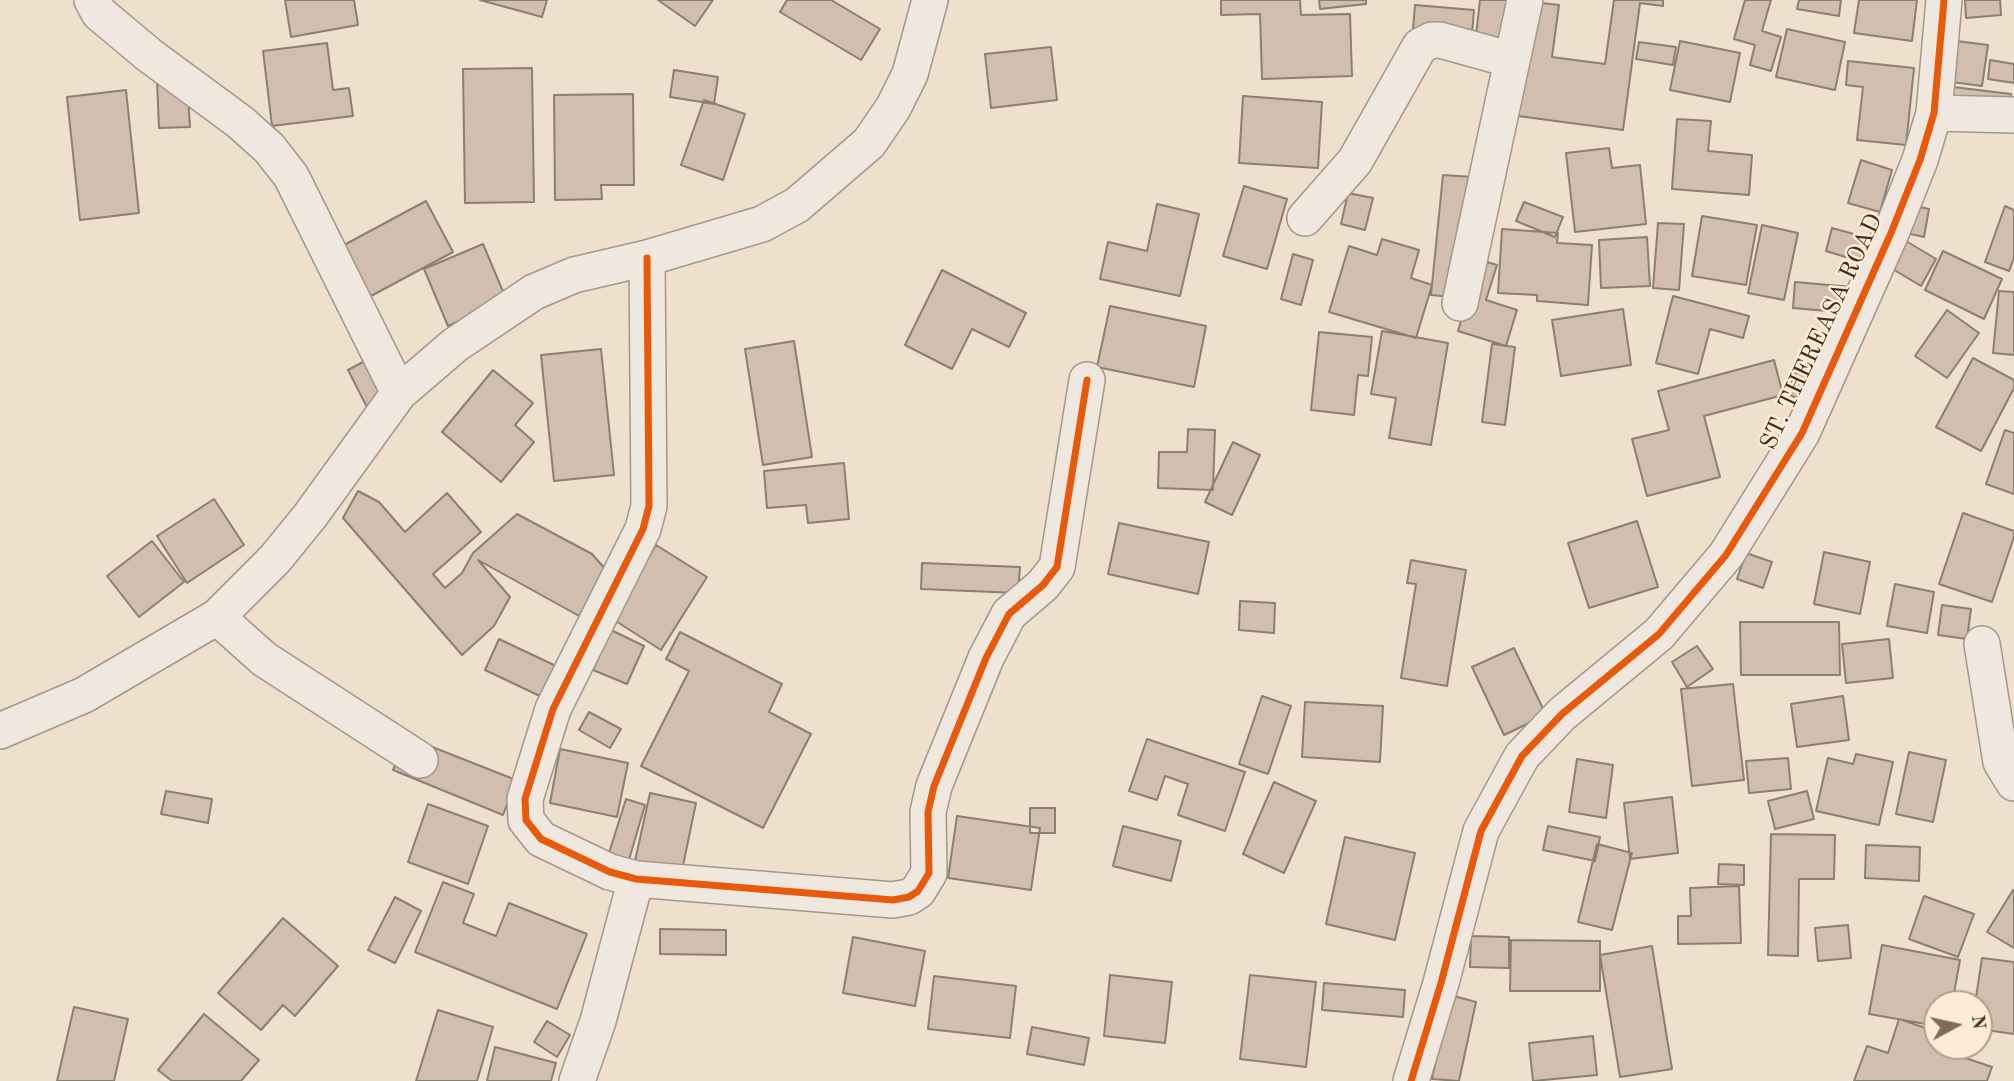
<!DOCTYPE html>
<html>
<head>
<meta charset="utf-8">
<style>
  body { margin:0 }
  #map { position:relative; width:2014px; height:1081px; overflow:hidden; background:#eee0cd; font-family:"Old Standard TT",serif }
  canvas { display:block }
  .north { position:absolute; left:1923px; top:990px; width:70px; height:70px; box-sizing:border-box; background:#fcecd6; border:2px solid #b29f8d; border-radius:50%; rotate:82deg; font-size:19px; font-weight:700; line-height:28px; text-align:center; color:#422c1f }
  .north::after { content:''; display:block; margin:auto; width:24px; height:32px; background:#7e6b5c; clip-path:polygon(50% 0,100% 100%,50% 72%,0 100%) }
</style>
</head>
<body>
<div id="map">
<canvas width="2014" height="1081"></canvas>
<div class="north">N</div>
</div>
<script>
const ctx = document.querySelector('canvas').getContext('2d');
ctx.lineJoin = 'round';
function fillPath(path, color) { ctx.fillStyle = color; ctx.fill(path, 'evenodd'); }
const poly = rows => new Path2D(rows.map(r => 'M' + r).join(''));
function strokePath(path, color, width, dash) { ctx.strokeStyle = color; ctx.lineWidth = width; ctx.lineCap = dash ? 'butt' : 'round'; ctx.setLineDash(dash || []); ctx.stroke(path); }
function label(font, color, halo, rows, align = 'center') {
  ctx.font = font + ' "Old Standard TT",serif'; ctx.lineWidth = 5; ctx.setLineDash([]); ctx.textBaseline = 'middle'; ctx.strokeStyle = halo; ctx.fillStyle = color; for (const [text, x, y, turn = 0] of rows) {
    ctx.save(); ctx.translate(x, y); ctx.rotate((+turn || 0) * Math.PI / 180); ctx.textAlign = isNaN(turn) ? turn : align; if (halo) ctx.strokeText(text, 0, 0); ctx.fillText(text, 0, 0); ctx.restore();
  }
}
const building = poly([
  [285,0,354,0,358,25,291,37,285,0],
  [480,0,547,0,542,17,480,0],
  [658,0,713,0,695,26,658,0],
  [787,0,831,0,880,29,861,60,780,12,787,0],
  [1221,0,1300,0,1301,15,1350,14,1352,76,1262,79,1260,14,1221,15,1221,0],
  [1319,0,1366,0,1366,4,1320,9,1319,0],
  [1480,0,1511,0,1504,66,1473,62,1480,0],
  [1614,0,1663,0,1663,6,1640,3,1623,130,1518,116,1533,2,1559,5,1552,57,1605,64,1614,0],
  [1745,0,1771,0,1762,31,1781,37,1771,71,1750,65,1755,45,1734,39,1745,0],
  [1799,0,1841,0,1839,16,1797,9,1799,0],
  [1859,0,1917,0,1912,41,1854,33,1859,0],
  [1965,0,2000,0,2001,15,1966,18,1965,0],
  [1415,5,1474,10,1470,57,1411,52,1415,5],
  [1787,29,1845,42,1835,90,1776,77,1787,29],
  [1949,40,1988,45,1982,86,1944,81,1949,40],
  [1680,41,1740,53,1730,102,1670,90,1680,41],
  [1639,42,1676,47,1673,65,1636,59,1639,42],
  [327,43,333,90,349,88,353,116,272,126,263,51,327,43],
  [1051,47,1057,100,991,108,985,54,1051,47],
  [1990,60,2014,64,2014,83,1988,79,1990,60],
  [1848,61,1914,68,1906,145,1857,140,1863,87,1846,85,1848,61],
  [532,68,534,202,465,203,463,69,532,68],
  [674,70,718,77,714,104,670,97,674,70],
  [187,80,190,127,159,128,157,81,187,80],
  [1945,86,2011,94,2007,126,1941,118,1945,86],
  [126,90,139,213,80,220,67,97,126,90],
  [633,94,634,185,601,185,602,199,555,200,554,95,633,94],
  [1243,96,1322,102,1318,168,1239,163,1243,96],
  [704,100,745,114,723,180,681,165,704,100],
  [1677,119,1711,121,1708,151,1752,155,1749,195,1672,189,1677,119],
  [1609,148,1612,168,1640,165,1646,224,1575,232,1566,153,1609,148],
  [1861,160,1892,170,1880,212,1848,203,1861,160],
  [1443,175,1474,177,1462,298,1431,295,1443,175],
  [1244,186,1287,199,1267,269,1223,256,1244,186],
  [1348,193,1373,198,1365,230,1341,224,1348,193],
  [426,201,453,252,343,311,316,260,426,201],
  [1524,202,1563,217,1555,237,1516,221,1524,202],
  [1157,204,1199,214,1180,296,1100,279,1108,242,1147,251,1157,204],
  [1911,205,1929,209,1924,237,1906,233,1911,205],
  [2005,206,2014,210,2014,258,2009,271,1985,262,2005,206],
  [1702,216,1757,225,1746,285,1692,276,1702,216],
  [1658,223,1684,224,1679,290,1653,288,1658,223],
  [1762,225,1798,233,1784,300,1748,293,1762,225],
  [1832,228,1872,239,1865,263,1826,251,1832,228],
  [1502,229,1558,233,1557,243,1592,245,1588,305,1537,301,1537,295,1498,293,1502,229],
  [1647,237,1650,286,1601,288,1599,240,1647,237],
  [1901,238,1936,259,1921,286,1886,265,1901,238],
  [1382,239,1419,250,1411,278,1432,285,1416,338,1329,312,1349,246,1377,255,1382,239],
  [483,244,507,301,448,326,424,269,483,244],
  [1943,251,2002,279,1984,319,1925,290,1943,251],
  [1293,254,1313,260,1301,305,1281,299,1293,254],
  [1480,260,1497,265,1486,300,1517,310,1506,346,1458,331,1480,260],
  [942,270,1026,313,1009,347,972,329,952,369,905,345,942,270],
  [1795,282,1852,287,1850,313,1793,308,1795,282],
  [1999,291,2014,292,2014,355,1993,353,1999,291],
  [1673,296,1749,316,1743,338,1710,329,1698,374,1656,363,1673,296],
  [1110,306,1206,326,1194,387,1097,367,1110,306],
  [1623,309,1631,365,1561,376,1552,320,1623,309],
  [1947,310,1979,333,1947,378,1915,356,1947,310],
  [1382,331,1448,343,1431,445,1389,438,1396,398,1371,394,1382,331],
  [1319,332,1372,337,1368,376,1358,375,1354,415,1311,410,1319,332],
  [794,341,812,457,763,465,745,349,794,341],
  [1492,344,1515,347,1505,425,1482,422,1492,344],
  [601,349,614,475,554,481,541,355,601,349],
  [374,356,397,399,370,413,348,370,374,356],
  [1973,358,2014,380,2014,388,1981,451,1936,427,1973,358],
  [1774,360,1783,395,1704,416,1720,477,1647,496,1632,439,1669,430,1658,391,1774,360],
  [1798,367,1816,373,1805,401,1787,394,1798,367],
  [493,370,533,403,515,425,534,442,501,482,442,432,493,370],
  [1188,429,1215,430,1213,490,1158,488,1159,452,1187,452,1188,429],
  [2005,430,2014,433,2014,494,1986,484,2005,430],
  [1233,442,1260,455,1232,515,1205,502,1233,442],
  [844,463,849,519,808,523,806,505,767,508,764,471,844,463],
  [358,491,379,502,405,532,447,493,481,532,433,574,445,588,462,573,473,553,517,514,592,554,606,570,581,617,478,560,510,597,494,626,462,655,343,518,358,491],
  [214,499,244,545,187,583,157,536,214,499],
  [1963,513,2014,531,2014,537,1992,602,1939,584,1963,513],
  [1637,521,1658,587,1589,608,1568,543,1637,521],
  [1119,523,1209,542,1198,594,1108,574,1119,523],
  [152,541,184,582,139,617,107,576,152,541],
  [656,545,707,577,661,650,611,618,656,545],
  [1824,552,1870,562,1860,614,1814,604,1824,552],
  [1746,553,1772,562,1763,588,1737,579,1746,553],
  [1411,560,1466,570,1447,686,1401,678,1416,584,1407,583,1411,560],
  [922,563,1020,567,1018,593,921,589,922,563],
  [1895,584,1934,592,1927,633,1887,626,1895,584],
  [1240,601,1275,603,1274,633,1239,630,1240,601],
  [1942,605,1971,609,1967,639,1938,635,1942,605],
  [1740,622,1839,622,1840,675,1741,675,1740,622],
  [611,630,644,646,627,684,593,670,611,630],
  [680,632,782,684,769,712,811,734,763,828,641,766,689,671,666,659,680,632],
  [499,639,556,666,542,697,485,670,499,639],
  [1889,639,1893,678,1846,683,1842,644,1889,639],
  [1697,646,1713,669,1687,687,1672,662,1697,646],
  [1514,648,1546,715,1504,735,1472,667,1514,648],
  [1733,684,1744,780,1692,786,1681,689,1733,684],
  [1262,696,1291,706,1268,774,1239,764,1262,696],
  [1843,696,1849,740,1797,747,1791,704,1843,696],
  [1305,702,1383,706,1380,762,1302,757,1305,702],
  [589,712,621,729,610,748,579,730,589,712],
  [407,737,516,780,503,815,393,770,407,737],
  [1147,739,1245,772,1225,831,1178,815,1188,784,1165,776,1157,800,1129,791,1147,739],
  [560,749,628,763,617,817,550,803,560,749],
  [1909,752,1946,760,1933,822,1896,814,1909,752],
  [1856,754,1893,762,1879,825,1816,811,1828,758,1853,764,1856,754],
  [1788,758,1791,789,1749,793,1746,761,1788,758],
  [1577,759,1613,765,1606,818,1569,812,1577,759],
  [1274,782,1316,801,1284,873,1243,854,1274,782],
  [166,791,212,799,208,823,161,814,166,791],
  [1807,791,1814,819,1775,829,1768,801,1807,791],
  [650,793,696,803,680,880,633,870,650,793],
  [1672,797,1678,853,1630,859,1624,803,1672,797],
  [626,799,645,805,628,863,608,856,626,799],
  [428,804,488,826,468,884,408,862,428,804],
  [1030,808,1055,808,1055,833,1030,833,1030,808],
  [957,816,1040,828,1031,890,948,878,957,816],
  [1123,826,1181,841,1171,881,1113,866,1123,826],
  [1548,826,1600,837,1595,861,1543,850,1548,826],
  [1771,834,1835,835,1834,879,1799,879,1798,956,1768,955,1771,834],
  [1345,837,1415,853,1395,940,1326,924,1345,837],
  [1597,844,1632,853,1612,930,1578,922,1597,844],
  [1866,845,1920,847,1919,881,1865,878,1866,845],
  [1719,864,1744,865,1744,885,1718,884,1719,864],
  [443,882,474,894,463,923,496,936,509,903,587,934,557,1009,415,952,443,882],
  [1739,886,1741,943,1678,944,1678,916,1691,916,1690,888,1739,886],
  [2013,890,2014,890,2014,948,1987,932,2013,890],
  [1924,896,1974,914,1958,957,1909,939,1924,896],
  [395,897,421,911,395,963,368,950,395,897],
  [283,918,338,966,295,1016,283,1005,261,1030,218,993,283,918],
  [1848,925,1851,958,1818,961,1815,928,1848,925],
  [660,929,726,930,726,955,660,954,660,929],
  [1471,936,1509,937,1509,968,1470,967,1471,936],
  [853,937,925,951,915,1006,843,993,853,937],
  [1511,940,1600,941,1600,991,1510,991,1511,940],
  [1882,945,1960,960,1952,1004,1937,1004,1937,1026,1869,1014,1882,945],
  [1652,946,1672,1069,1620,1077,1600,955,1652,946],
  [1982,958,2014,962,2014,1034,1979,1029,1979,1004,1975,1004,1982,958],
  [1110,975,1172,982,1165,1043,1104,1036,1110,975],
  [1250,975,1316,982,1306,1067,1240,1059,1250,975],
  [934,976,1016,986,1010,1038,928,1029,934,976],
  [1324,983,1405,990,1403,1017,1322,1010,1324,983],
  [1450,995,1476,1002,1459,1081,1432,1079,1450,995],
  [74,1007,128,1019,114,1081,57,1081,74,1007],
  [438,1010,493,1027,477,1081,416,1081,438,1010],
  [204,1014,259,1060,241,1081,172,1081,158,1070,204,1014],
  [1899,1019,1937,1032,1937,1046,1944,1046,1942,1050,1992,1067,1987,1081,1854,1081,1867,1046,1888,1053,1899,1019],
  [547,1021,570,1035,557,1057,534,1042,547,1021],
  [1032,1027,1089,1038,1084,1065,1027,1054,1032,1027],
  [1593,1036,1597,1075,1533,1081,1529,1043,1593,1036],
  [495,1047,556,1063,551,1081,487,1081,495,1047]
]);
fillPath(building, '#d2beae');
strokePath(building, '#897f73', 2);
const minor = poly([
  [92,0,99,13,149,55,240,122,269,148,291,176,399,393],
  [1934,113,2014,115],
  [1305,218,1355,161,1420,46,1432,40,1440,40,1512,60],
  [647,258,649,506,643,529,553,709,525,799,526,820,541,839,610,872,636,879,893,900,909,897,918,891,929,873,928,812,934,786,986,658,1009,614,1043,585,1057,567,1087,380],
  [1460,303,1525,0],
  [217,617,264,659,420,760],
  [1982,644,2001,762,2014,783],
  [0,731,84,695,217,617,275,559,310,516,399,393,455,345,534,292,574,275,647,258,762,224,797,205,869,143,893,108,910,74,930,0],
  [577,1081,598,1021,636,879],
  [1411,1081,1441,983,1481,831,1522,756,1562,714,1659,634,1726,555,1802,433,1891,233,1920,160,1934,113,1944,0]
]);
strokePath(minor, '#a2978a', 38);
strokePath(minor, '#f0e8df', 35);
strokePath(poly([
  [647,258,649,506,643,529,553,709,525,799,526,820,541,839,610,872,636,879,893,900,909,897,918,891,929,873,928,812,934,786,986,658,1009,614,1043,585,1057,567,1087,380],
  [1411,1081,1441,983,1481,831,1522,756,1562,714,1659,634,1726,555,1802,433,1891,233,1920,160,1934,113,1944,0]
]), '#e8590c', 7);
label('24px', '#422c1f', '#fcecd6', [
  ["ST. THEREASA ROAD",1822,332,-65]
]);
</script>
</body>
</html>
